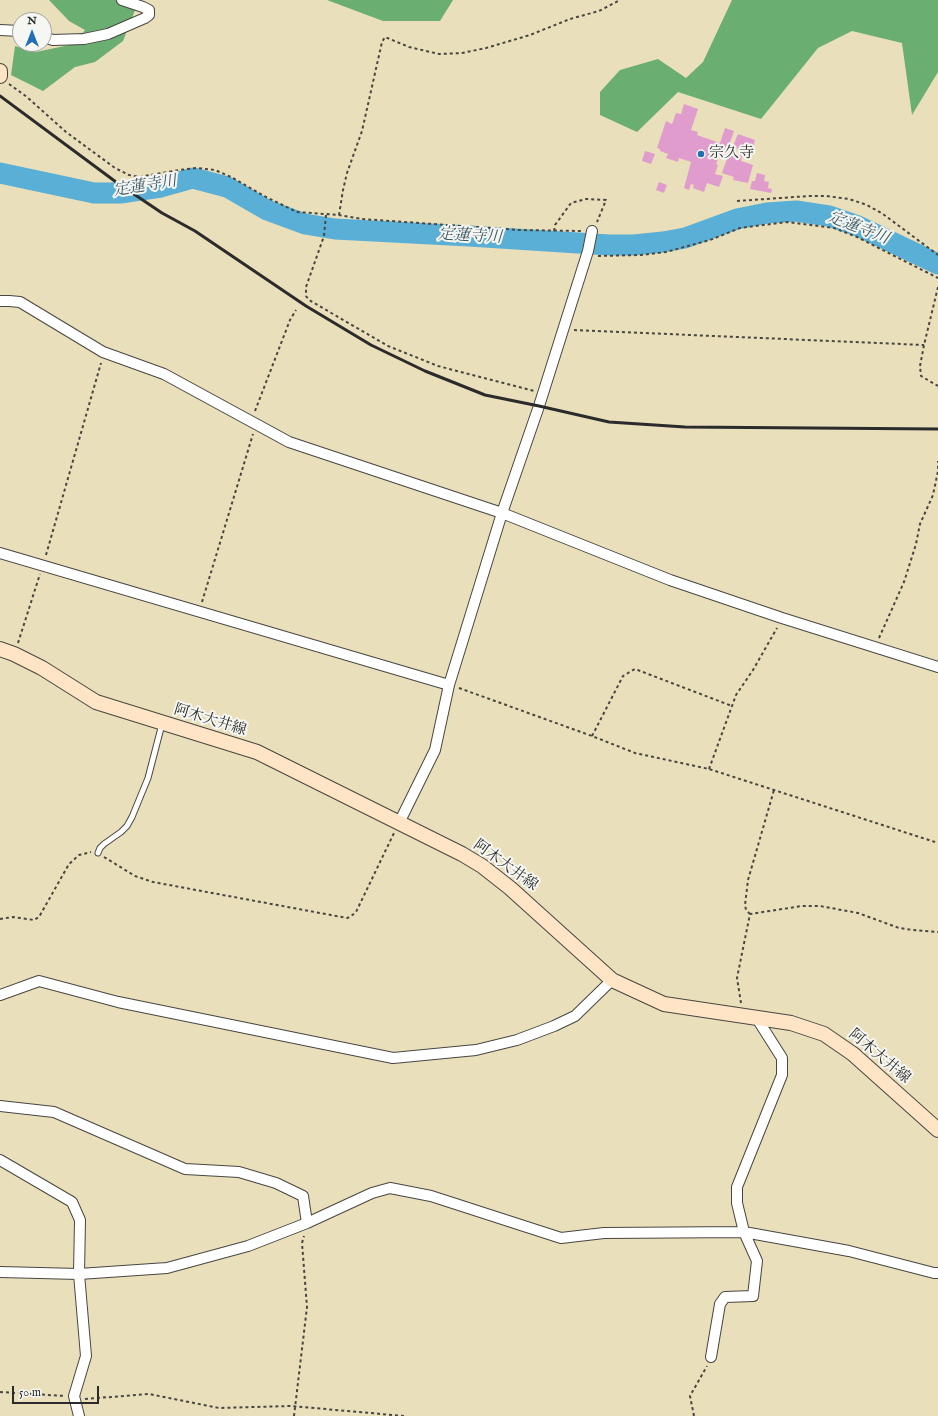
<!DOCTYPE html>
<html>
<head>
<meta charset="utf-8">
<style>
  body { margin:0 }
  #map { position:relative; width:938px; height:1416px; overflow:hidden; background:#e9dfbb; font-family:"IM FELL English",serif }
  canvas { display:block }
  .north { position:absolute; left:12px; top:12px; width:40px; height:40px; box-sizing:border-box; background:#f6f6f2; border:1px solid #a5a5a2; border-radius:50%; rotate:0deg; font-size:11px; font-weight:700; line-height:16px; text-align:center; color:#2b2b2b }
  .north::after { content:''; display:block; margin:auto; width:14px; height:18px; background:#1f6fb2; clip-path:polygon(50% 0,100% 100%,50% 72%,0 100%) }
  .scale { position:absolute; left:12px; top:1386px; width:87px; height:18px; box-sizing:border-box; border:2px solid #2b2b2b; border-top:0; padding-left:5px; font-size:12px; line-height:14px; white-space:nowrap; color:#2b2b2b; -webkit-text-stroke:3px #f6f6f2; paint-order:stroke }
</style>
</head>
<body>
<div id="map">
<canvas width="938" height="1416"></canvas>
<div class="north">N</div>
<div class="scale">50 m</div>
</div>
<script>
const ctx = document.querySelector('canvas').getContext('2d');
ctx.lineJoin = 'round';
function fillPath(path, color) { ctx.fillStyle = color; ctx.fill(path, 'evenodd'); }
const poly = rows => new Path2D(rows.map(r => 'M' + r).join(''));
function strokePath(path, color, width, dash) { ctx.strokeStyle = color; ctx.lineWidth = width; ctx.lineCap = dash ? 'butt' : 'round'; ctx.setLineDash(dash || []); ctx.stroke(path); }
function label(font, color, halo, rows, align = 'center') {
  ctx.font = font + ' "IM FELL English","Noto Serif JP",serif'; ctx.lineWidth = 4; ctx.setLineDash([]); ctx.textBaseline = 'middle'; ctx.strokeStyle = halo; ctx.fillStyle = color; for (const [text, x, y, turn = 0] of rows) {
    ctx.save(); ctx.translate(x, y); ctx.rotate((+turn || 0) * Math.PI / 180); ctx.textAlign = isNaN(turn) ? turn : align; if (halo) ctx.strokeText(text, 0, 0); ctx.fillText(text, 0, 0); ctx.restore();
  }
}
fillPath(poly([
  [49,0,139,0,123,41,95,62,75,67,43,91,11,75,15,46,36,52,74,44,85,30,69,21],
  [327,0,453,0,440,21,383,21],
  [732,0,938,0,938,72,912,115,902,43,852,31,818,48,761,119,678,92,637,132,600,115,600,92,620,70,658,59,686,78,703,62]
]), '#6bae72');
strokePath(poly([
  [0,173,94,193,120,193,161,187,193,178,227,187,267,210,305,224,335,229,469,236,609,245,634,245,663,242,685,238,737,219,767,213,796,211,829,216,858,226,938,264]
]), '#59afd5', 21);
fillPath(poly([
  [684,104,698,109,691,130,698,132,697,135,720,143,725,128,734,131,728,148,734,149,733,153,742,156,741,161,753,165,748,183,733,180,734,177,722,173,728,156,720,153,716,164,718,165,715,174,723,176,719,187,707,183,704,192,693,188,694,185,691,184,689,190,684,188,691,162,679,158,678,162,666,158,668,154,660,151,660,149,657,148,666,121,672,124,676,113,681,114],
  [738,134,755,140,751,154,736,149,737,148,733,146],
  [645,151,655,154,651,164,642,161],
  [757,173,765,175,764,181,769,182,768,188,772,189,771,193,750,189,752,181,755,181],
  [659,182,667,185,664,193,656,190]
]), '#df9ccd');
const lane = poly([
  [98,853,100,848,104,844,121,832,127,826,132,817,148,778,162,724]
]);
const street = poly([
  [0,30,20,31],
  [44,37,53,40,84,39,108,34,145,18,149,15,149,10,143,7,122,0],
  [0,301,9,301,20,302,103,352,164,374,289,442,502,513,670,580,782,618,938,667],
  [0,553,449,685],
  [399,823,435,750,449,685,502,513,539,406,588,251,592,231],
  [0,995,39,981,118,1002,393,1058,476,1050,517,1040,554,1026,575,1016,612,980],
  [0,1106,54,1112,185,1169,239,1172,276,1183,303,1196,307,1223],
  [0,1160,72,1202,80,1220,79,1274,86,1356,74,1396,79,1416],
  [0,1272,79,1274,167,1268,248,1246,307,1223,372,1193,390,1188,431,1196,561,1238,604,1233,744,1232,849,1251,934,1273,938,1273],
  [711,1357,720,1304,725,1297,753,1296,757,1261,744,1232,737,1203,737,1187,782,1075,782,1058,756,1017]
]);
const secondary = poly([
  [0,71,0,76],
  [0,649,14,654,42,668,96,702,257,752,462,854,482,866,510,888,612,980,664,1004,791,1023,824,1034,853,1054,938,1130]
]);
strokePath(lane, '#484641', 7);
strokePath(street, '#484641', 12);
strokePath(secondary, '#484641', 16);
strokePath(poly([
  [9,84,27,97,66,132,115,168,129,175,139,177,179,170,197,168,215,170,231,177,264,196,297,212,339,215,362,219,519,230,581,231],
  [737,201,809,196,826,196,849,199,867,205,883,214,938,255],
  [326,215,324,236,306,287,306,296,309,300,388,346,438,366,534,391],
  [339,215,343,190,347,173,362,131,382,42,385,37,409,47,439,54,462,53,486,48,530,35,570,19,599,11,620,0],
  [554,231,555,225,571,203,586,199,606,200,597,222],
  [598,256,641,255,666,252,710,240,740,228,787,222,834,228,857,237,938,278],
  [938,287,924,345,920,366,921,376,938,386],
  [574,330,924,345],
  [255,411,290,320,296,310],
  [46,555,101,363],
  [202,602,253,434],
  [879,638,904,582,916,544,920,524,933,495,938,471,938,461],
  [18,643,40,574],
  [459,688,592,736,635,753,709,769,938,843],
  [592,736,623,676,635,669,732,706],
  [709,769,736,695,753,670,777,628],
  [104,857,135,876,153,882,347,918,350,917,356,912,394,833],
  [750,914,746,910,745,905,748,880,774,790],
  [0,919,13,917,34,920,39,917,69,864,79,855,91,852],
  [741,1003,737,978,750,914,802,906,820,906,858,913,899,928,913,930,938,932],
  [0,1392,65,1396],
  [85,1399,149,1394,219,1408,291,1406,404,1416],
  [294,1416,307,1307,302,1243,304,1236],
  [694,1416,690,1396,707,1366]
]), '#484641', 2, [3, 3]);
strokePath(lane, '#fff', 5);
strokePath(street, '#fff', 10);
strokePath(secondary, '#ffe4c6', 14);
strokePath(poly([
  [0,96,116,182,162,213,195,231,306,306,371,345,425,371,485,395,539,406,609,422,685,427,938,429]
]), '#2b2b2b', 3);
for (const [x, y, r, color] of [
  [701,154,4,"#1f6fb2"]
]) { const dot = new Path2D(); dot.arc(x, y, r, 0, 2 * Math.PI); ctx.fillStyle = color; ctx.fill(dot); strokePath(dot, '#f6f6f2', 1.5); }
label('15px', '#2b2b2b', '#f6f6f2', [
  ["宗久寺",709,154]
], 'left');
label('15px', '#2b2b2b', '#f6f6f2', [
  ["阿木大井線",210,721,17],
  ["阿木大井線",505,866,36],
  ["阿木大井線",879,1057,40]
]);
label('italic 16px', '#3b5966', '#f6f6f2', [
  ["定蓮寺川",145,187,-9],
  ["定蓮寺川",858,229,21],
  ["定蓮寺川",470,237,3]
]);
</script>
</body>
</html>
